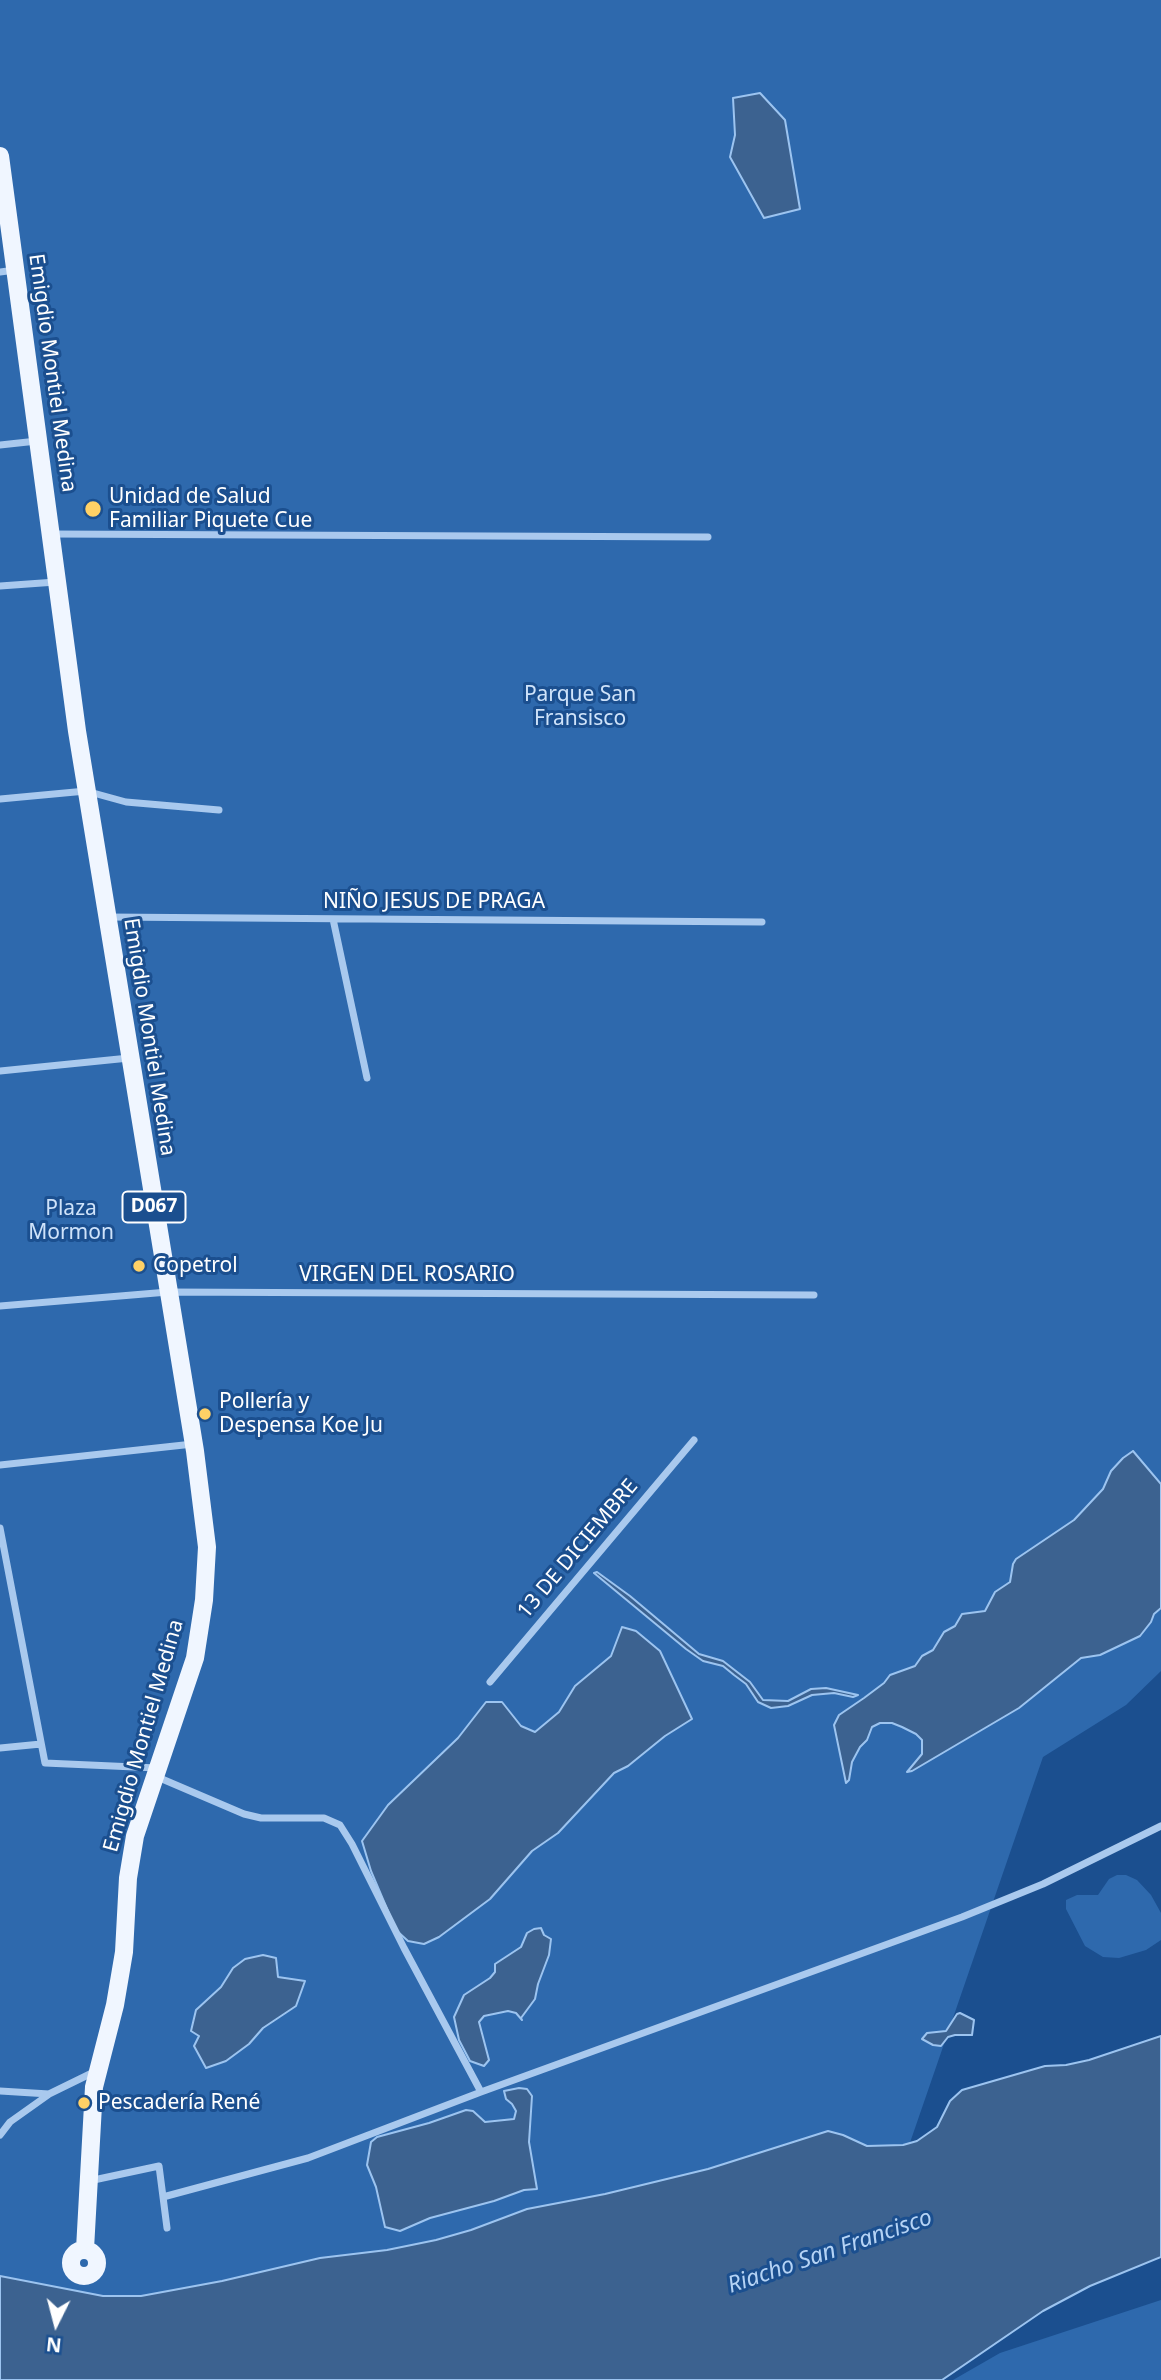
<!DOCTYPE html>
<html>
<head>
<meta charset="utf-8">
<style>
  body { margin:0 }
  #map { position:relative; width:1161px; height:2380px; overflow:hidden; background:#1b4f8f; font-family:"Noto Sans",sans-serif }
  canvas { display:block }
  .north { position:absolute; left:21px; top:2289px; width:70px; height:70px; -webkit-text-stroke:5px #1b4f8f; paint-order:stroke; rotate:186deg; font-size:19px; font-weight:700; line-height:28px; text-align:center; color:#fff }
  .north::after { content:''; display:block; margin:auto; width:24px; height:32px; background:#fff; clip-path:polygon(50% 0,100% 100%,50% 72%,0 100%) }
</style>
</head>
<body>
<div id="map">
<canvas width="1161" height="2380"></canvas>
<div class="north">N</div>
</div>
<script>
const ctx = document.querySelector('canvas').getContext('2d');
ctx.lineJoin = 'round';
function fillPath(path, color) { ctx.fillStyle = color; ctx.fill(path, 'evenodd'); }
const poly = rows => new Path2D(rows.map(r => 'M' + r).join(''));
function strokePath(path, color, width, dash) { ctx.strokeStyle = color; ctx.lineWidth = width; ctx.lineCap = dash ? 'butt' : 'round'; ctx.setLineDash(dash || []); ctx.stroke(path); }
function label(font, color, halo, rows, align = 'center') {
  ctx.font = font + ' "Noto Sans",sans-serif'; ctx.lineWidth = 6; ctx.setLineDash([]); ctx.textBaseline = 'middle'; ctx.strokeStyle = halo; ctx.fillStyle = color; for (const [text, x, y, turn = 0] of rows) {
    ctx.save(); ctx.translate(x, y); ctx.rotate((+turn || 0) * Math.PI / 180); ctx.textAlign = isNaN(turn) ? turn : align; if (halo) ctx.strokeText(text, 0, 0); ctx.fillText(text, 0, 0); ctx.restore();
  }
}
fillPath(poly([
  [0,0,1161,0,1161,1671,1126,1705,1043,1757,855,2302,0,2366],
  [1117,1875,1126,1875,1137,1880,1151,1895,1161,1913,1161,1940,1146,1950,1119,1958,1103,1957,1085,1946,1066,1909,1066,1900,1077,1895,1098,1895,1109,1879],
  [1161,2300,1161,2380,953,2380,1000,2353]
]), '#2e69ad');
const water = poly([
  [760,93,785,120,800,209,764,218,730,157,735,135,733,98,760,93],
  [1133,1451,1161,1484,1161,1608,1154,1614,1151,1622,1140,1636,1100,1655,1081,1658,1019,1708,912,1771,907,1772,922,1754,922,1740,916,1734,902,1727,892,1723,880,1723,872,1727,867,1740,860,1747,852,1762,849,1780,846,1783,834,1725,839,1715,864,1698,884,1683,890,1675,915,1666,922,1656,933,1650,944,1632,955,1626,962,1614,985,1611,995,1592,1010,1582,1013,1564,1016,1559,1074,1520,1103,1489,1111,1471,1123,1458,1133,1451],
  [597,1572,630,1596,699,1654,723,1661,750,1682,763,1700,788,1701,811,1689,826,1688,858,1695,853,1697,834,1693,812,1695,788,1706,771,1708,758,1702,746,1684,734,1675,723,1666,703,1661,686,1649,594,1573,597,1572],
  [622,1627,636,1631,660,1651,692,1719,665,1736,628,1766,614,1773,558,1833,532,1851,490,1899,439,1937,424,1944,408,1941,396,1930,371,1871,362,1841,388,1805,458,1738,486,1702,502,1702,521,1726,535,1732,559,1712,575,1686,611,1656,622,1627],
  [541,1928,544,1935,551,1939,549,1955,538,1984,535,1999,521,2018,522,2020,516,2013,508,2011,484,2016,479,2022,489,2060,484,2066,470,2061,459,2040,454,2017,464,1995,490,1978,495,1972,495,1964,521,1947,527,1933,534,1929,541,1928],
  [263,1955,276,1958,278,1977,305,1981,296,2006,263,2028,249,2044,226,2061,206,2068,194,2046,199,2036,191,2031,196,2010,221,1987,233,1968,245,1959,263,1955],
  [960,2013,974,2020,972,2035,955,2035,948,2037,941,2046,933,2045,922,2039,927,2033,946,2031,957,2014,960,2013],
  [1161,2036,1161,2257,1090,2286,1043,2311,942,2380,0,2380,0,2276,103,2296,141,2296,222,2281,320,2258,387,2250,436,2240,471,2230,527,2209,605,2194,708,2169,828,2131,843,2135,867,2146,903,2145,917,2141,937,2127,950,2101,962,2090,1045,2066,1066,2065,1089,2060,1161,2036],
  [519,2088,527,2089,532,2096,529,2142,537,2189,524,2190,494,2201,430,2218,400,2231,385,2227,376,2187,367,2165,371,2142,377,2137,429,2123,466,2110,473,2111,485,2122,514,2119,516,2111,512,2104,506,2099,504,2091,519,2088]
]);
fillPath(water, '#3c6290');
strokePath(water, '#9cc4f0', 2);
strokePath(poly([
  [0,272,15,270],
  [0,445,37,441],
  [51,534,708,537],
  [0,586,56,582],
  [0,799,86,791,126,802,219,810],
  [107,917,762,922],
  [333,919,367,1078],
  [0,1071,129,1058],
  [0,1306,168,1292,814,1295],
  [0,1465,193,1444],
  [0,1528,45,1763,157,1768],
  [490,1682,694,1440],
  [0,1748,41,1744],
  [155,1776,244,1814,261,1818,324,1818,340,1825,352,1844,404,1948,481,2092],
  [0,2091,49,2094,94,2072],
  [0,2135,10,2122,48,2095],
  [89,2181,159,2166,167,2228],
  [163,2197,308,2158,481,2092,962,1917,1043,1884,1161,1826]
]), '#a9c9ee', 7);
strokePath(poly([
  [0,156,77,731,195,1451,207,1547,204,1600,195,1658,135,1836,128,1878,124,1952,115,2005,94,2087,85,2249],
  '71 2263a13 13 0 1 1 26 0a13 13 0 1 1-26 0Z'
]), '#f0f6ff', 18);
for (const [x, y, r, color] of [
  [93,509,9,"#ffd166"],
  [139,1266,7,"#ffd166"],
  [205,1414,7,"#ffd166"],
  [84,2103,7,"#ffd166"]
]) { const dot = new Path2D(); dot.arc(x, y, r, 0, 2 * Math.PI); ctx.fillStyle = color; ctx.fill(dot); strokePath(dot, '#1b4f8f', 2.5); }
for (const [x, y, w] of [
  [154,1207,63]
]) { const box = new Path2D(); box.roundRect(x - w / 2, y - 15.5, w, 31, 5); ctx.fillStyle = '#1b4f8f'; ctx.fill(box); strokePath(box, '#fff', 2); }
label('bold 19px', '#fff', null, [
  ["D067",154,1207]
]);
label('21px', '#fff', '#1b4f8f', [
  ["Emigdio Montiel Medina",52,373,82],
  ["NIÑO JESUS DE PRAGA",434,902],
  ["Emigdio Montiel Medina",149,1037,81],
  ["VIRGEN DEL ROSARIO",407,1275],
  ["13 DE DICIEMBRE",578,1549,-50],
  ["Emigdio Montiel Medina",144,1736,-74]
]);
label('21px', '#fff', '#1b4f8f', [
  ["Unidad de Salud",109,497],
  ["Familiar Piquete Cue",109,521],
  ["Copetrol",153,1266],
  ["Pollería y",219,1402],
  ["Despensa Koe Ju",219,1426],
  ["Pescadería René",98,2103]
], 'left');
label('21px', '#cfe3fa', '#1b4f8f', [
  ["Parque San",580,695],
  ["Fransisco",580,719],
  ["Plaza",71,1209],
  ["Mormon",71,1233]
]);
label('italic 23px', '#b5d3f5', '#1b4f8f', [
  ["Riacho San Francisco",830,2252,-19]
]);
</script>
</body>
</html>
